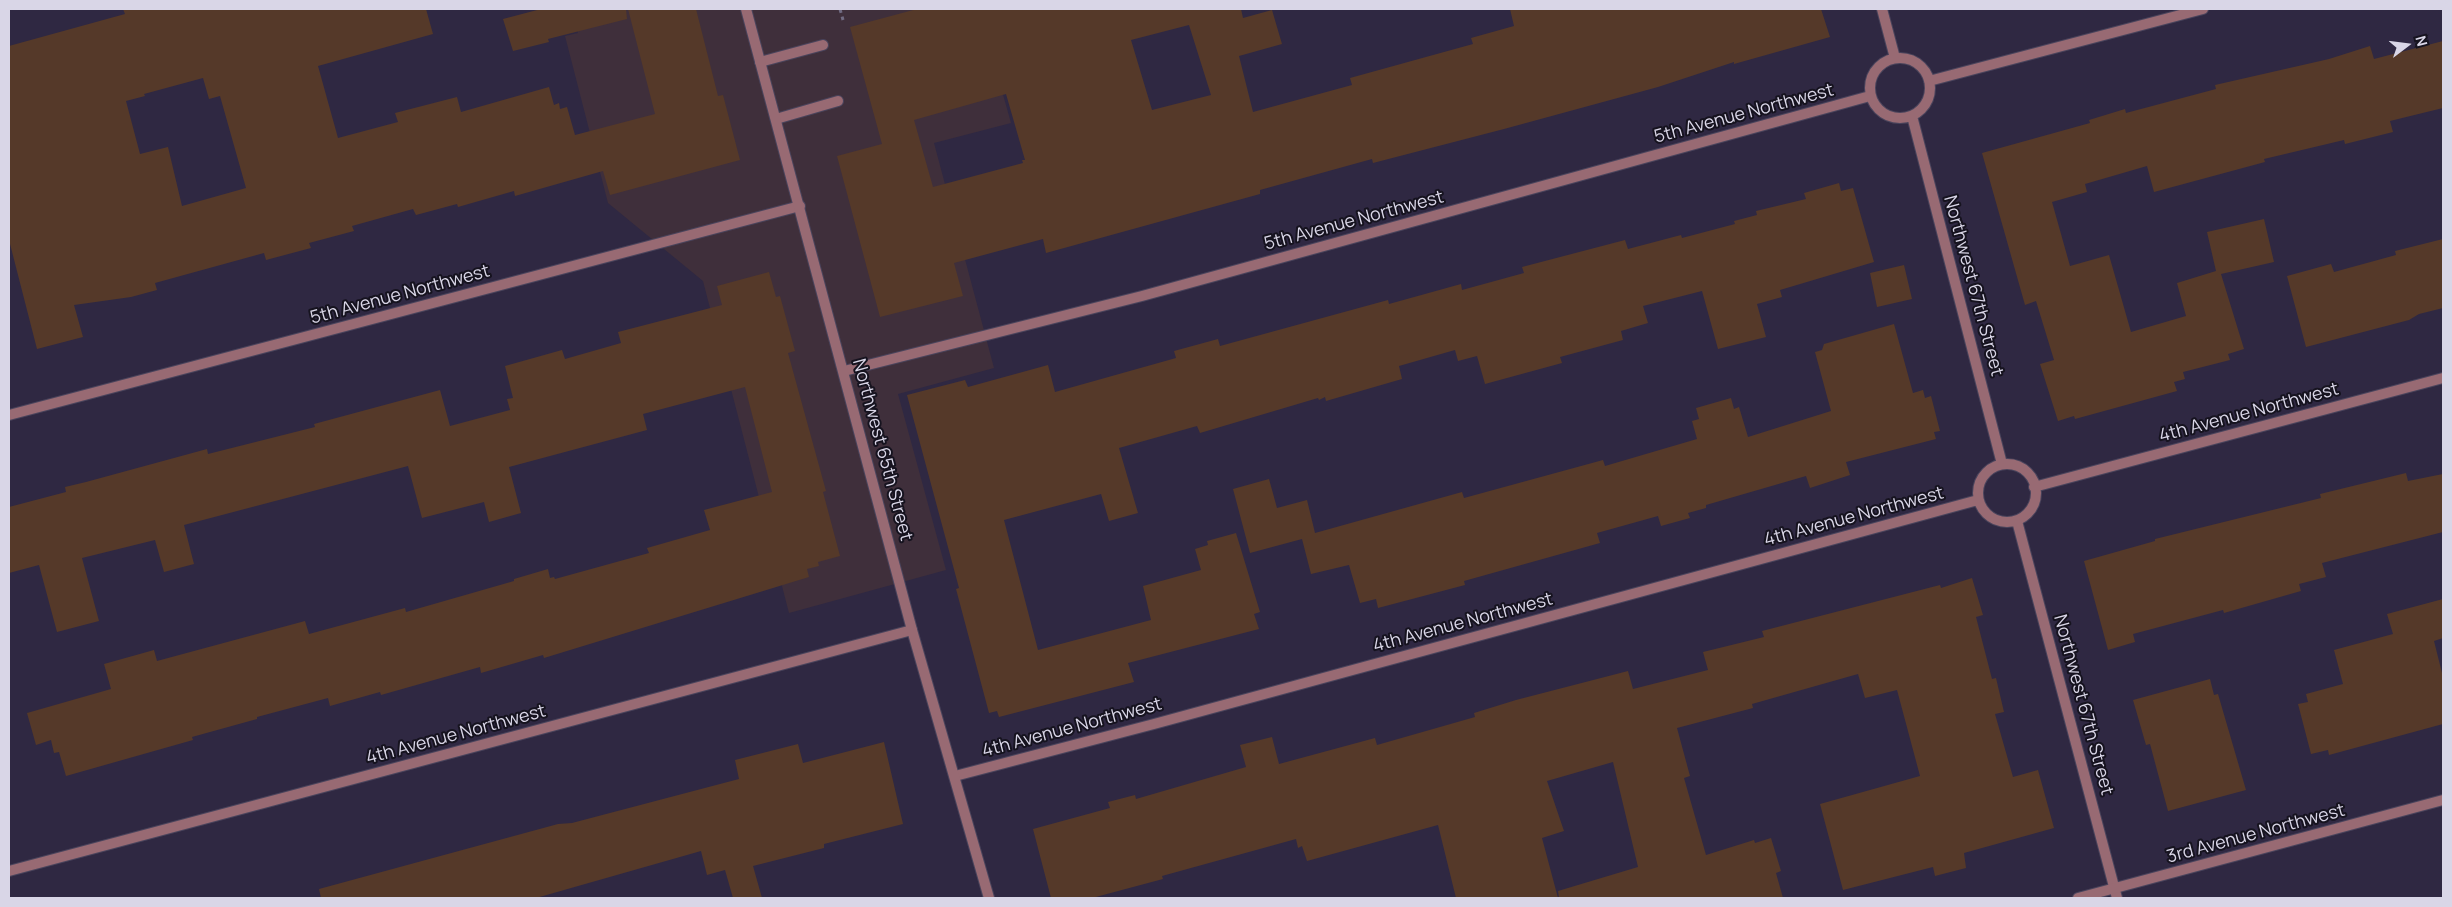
<!DOCTYPE html>
<html>
<head>
<meta charset="utf-8">
<style>
  body { margin:0 }
  #map { position:relative; width:2452px; height:907px; overflow:hidden; background:#2f2842; font-family:Manrope,sans-serif }
  canvas { display:block }
  .frame { position:absolute; inset:0; border:10px solid #d9d6e7; pointer-events:none }
  .north { position:absolute; left:2382px; top:20px; width:50px; height:50px; -webkit-text-stroke:4px #16131f; paint-order:stroke; rotate:75deg; font-size:14px; font-weight:700; line-height:20px; text-align:center; color:#d9d6e7 }
  .north::after { content:''; display:block; margin:auto; width:18px; height:22px; background:#d9d6e7; clip-path:polygon(50% 0,100% 100%,50% 72%,0 100%) }
</style>
</head>
<body>
<div id="map">
<canvas width="2452" height="907"></canvas>
<div class="frame"></div>
<div class="north">N</div>
</div>
<script>
const ctx = document.querySelector('canvas').getContext('2d');
ctx.lineJoin = 'round';
function fillPath(path, color) { ctx.fillStyle = color; ctx.fill(path, 'evenodd'); }
const poly = rows => new Path2D(rows.map(r => 'M' + r).join(''));
function strokePath(path, color, width, dash) { ctx.strokeStyle = color; ctx.lineWidth = width; ctx.lineCap = dash ? 'butt' : 'round'; ctx.setLineDash(dash || []); ctx.stroke(path); }
function label(font, color, halo, rows, align = 'center') {
  ctx.font = font + ' Manrope,sans-serif'; ctx.lineWidth = 4; ctx.setLineDash([]); ctx.textBaseline = 'middle'; ctx.strokeStyle = halo; ctx.fillStyle = color; for (const [text, x, y, turn = 0] of rows) {
    ctx.save(); ctx.translate(x, y); ctx.rotate((+turn || 0) * Math.PI / 180); ctx.textAlign = isNaN(turn) ? turn : align; if (halo) ctx.strokeText(text, 0, 0); ctx.fillText(text, 0, 0); ctx.restore();
  }
}
fillPath(poly([
  [571,9,979,9,1011,123,934,143,994,368,898,394,946,570,789,613,703,281,608,203,565,36,578,33]
]), '#3f2f3b');
fillPath(poly([
  [123,9,426,9,433,34,318,66,338,138,398,122,395,113,457,97,461,112,549,87,554,105,559,103,560,109,567,107,575,135,655,114,628,9,696,9,718,96,723,95,740,160,610,195,603,171,515,196,514,191,458,207,457,204,416,215,413,209,352,226,354,231,309,243,311,248,266,260,264,253,155,283,157,290,131,297,74,305,83,337,37,349,9,240,9,46,125,14],
  [203,78,209,99,220,96,246,188,182,206,168,147,140,154,126,101,145,96,144,94],
  [541,9,626,9,627,19,548,39,549,42,513,51,503,19],
  [917,9,1241,9,1243,18,1272,10,1282,44,1239,56,1253,112,1352,85,1350,78,1473,44,1471,38,1514,26,1510,9,1821,9,1830,37,1734,64,1734,62,1658,87,1504,129,1373,163,1372,159,1260,190,1260,194,1046,253,1043,239,954,263,963,296,880,317,837,156,882,144,850,27],
  [1189,25,1211,95,1152,110,1131,40],
  [1006,94,1025,160,1022,160,1023,163,933,187,914,120],
  [2443,41,2443,108,2390,121,2393,132,2345,144,2344,140,2264,159,2265,162,2154,192,2147,166,2085,184,2087,192,2052,202,2070,266,2109,255,2131,332,2186,316,2177,283,2216,271,2207,232,2264,219,2274,262,2221,274,2244,349,2228,354,2230,360,2183,372,2185,379,2174,382,2177,391,2075,419,2074,416,2058,421,2040,364,2054,360,2036,301,2025,305,1982,153,2090,123,2089,120,2125,109,2126,113,2216,89,2215,85,2329,59,2370,46,2374,59],
  [1839,183,1841,191,1853,188,1874,262,1780,290,1782,297,1757,304,1766,337,1718,349,1702,291,1643,306,1648,323,1621,331,1623,340,1560,357,1562,363,1485,384,1477,356,1458,361,1455,350,1399,366,1402,379,1326,401,1325,397,1319,400,1318,398,1200,433,1197,426,1119,448,1138,513,1109,521,1101,494,1004,520,1038,650,1151,620,1143,586,1201,570,1195,549,1208,545,1207,541,1236,533,1260,612,1254,614,1259,629,1128,663,1134,682,999,717,997,711,989,713,956,589,959,588,907,395,965,380,968,387,1048,365,1055,392,1176,358,1174,351,1218,339,1220,346,1388,300,1389,304,1461,284,1462,290,1524,273,1522,267,1625,240,1628,249,1681,235,1682,238,1735,224,1734,221,1757,215,1756,211,1806,199,1804,193],
  [2443,239,2443,308,2419,314,2409,320,2306,347,2287,276,2331,264,2334,272,2396,255,2395,251],
  [1904,265,1912,299,1877,307,1870,273],
  [769,272,776,297,780,296,795,351,788,353,826,491,823,492,840,556,818,562,819,566,807,569,809,577,544,658,543,655,481,673,480,667,381,695,380,692,330,706,328,698,257,717,257,719,192,737,193,740,66,776,59,752,54,753,51,740,36,745,27,713,111,689,104,664,154,650,157,661,305,621,309,634,405,608,406,612,514,581,514,579,548,569,550,578,554,577,555,579,649,553,647,548,710,530,704,510,772,492,745,387,643,414,647,430,509,467,521,513,489,522,484,502,422,518,408,466,184,525,194,564,164,572,155,540,82,558,99,621,57,632,39,565,9,573,9,507,66,492,65,487,86,482,207,449,208,454,315,427,314,424,440,390,450,426,510,410,507,399,513,398,505,366,562,350,565,359,621,343,618,332,722,305,717,286],
  [1894,324,1913,393,1923,390,1925,398,1931,396,1940,431,1934,432,1936,439,1846,462,1850,475,1810,488,1806,476,1706,505,1706,508,1688,513,1690,518,1661,526,1658,516,1597,533,1600,543,1464,581,1465,585,1378,608,1376,599,1360,603,1349,565,1311,574,1302,539,1250,553,1233,489,1269,479,1277,508,1307,500,1315,533,1462,492,1464,498,1603,460,1605,466,1697,439,1692,421,1699,419,1696,408,1731,398,1734,409,1739,407,1748,437,1831,411,1815,352,1822,350,1824,344],
  [2406,473,2408,481,2443,474,2443,532,2322,563,2326,577,2299,584,2301,591,2224,613,2223,610,2133,634,2135,642,2108,650,2084,561,2155,541,2155,539,2321,498,2320,494],
  [1972,578,1983,615,1976,617,1992,679,1996,678,2004,712,1995,714,2013,777,2038,770,2054,828,1964,853,1966,868,1935,876,1933,867,1843,890,1820,804,1920,776,1897,690,1865,698,1858,674,1752,704,1753,708,1677,728,1690,776,1684,778,1706,855,1754,840,1755,843,1771,838,1781,871,1776,873,1783,898,1559,898,1558,891,1638,867,1613,762,1547,781,1564,831,1542,838,1558,898,1456,898,1438,825,1307,861,1302,846,1298,848,1296,839,1162,876,1163,879,1092,898,1051,898,1033,829,1110,808,1108,802,1135,795,1136,799,1246,767,1240,745,1272,737,1279,764,1375,738,1377,745,1475,717,1474,713,1516,700,1628,671,1633,689,1708,670,1703,652,1764,637,1762,631,1940,585,1941,588],
  [2443,599,2443,638,2434,641,2443,677,2443,724,2329,755,2328,750,2311,754,2298,704,2308,702,2306,694,2343,684,2334,650,2393,634,2387,614],
  [2210,679,2214,695,2218,694,2246,790,2168,811,2150,744,2146,745,2133,700],
  [884,742,903,824,824,844,824,848,753,866,762,898,733,898,725,870,707,875,701,851,536,898,321,898,319,889,558,824,572,823,739,779,735,760,798,744,803,763]
]), '#553929');
const service = poly([
  [760,62,823,45],
  [776,119,838,101]
]);
const minor = poly([
  [1882,9,1895,58],
  '1870 88a30 30 0 1 1 60 0a30 30 0 1 1-60 0Z',
  [1929,81,2203,9],
  [1912,116,2002,464],
  [844,371,1142,296,1870,96],
  [9,415,800,206],
  '1978 493a29 29 0 1 1 58 0a29 29 0 1 1-58 0Z',
  [2034,487,2443,378],
  [2017,521,2117,898],
  [955,776,1154,724,1978,500],
  [9,871,912,630]
]);
const tertiary = poly([
  [746,9,912,630,989,898],
  [2078,898,2443,800]
]);
strokePath(service, '#4a445c', 12);
strokePath(minor, '#4a445c', 12);
strokePath(tertiary, '#4a445c', 12);
strokePath(poly([
  [840,9,843,20]
]), '#716b82', 3, [4, 4]);
strokePath(service, '#986a73', 10);
strokePath(minor, '#986a73', 10);
strokePath(tertiary, '#986a73', 10);
label('18px', '#d9d6e7', '#16131f', [
  ["5th Avenue Northwest",1744,114,-15],
  ["5th Avenue Northwest",1354,221,-15],
  ["Northwest 67th Street",1973,286,75],
  ["5th Avenue Northwest",400,295,-15],
  ["4th Avenue Northwest",2249,413,-15],
  ["Northwest 65th Street",882,450,75],
  ["4th Avenue Northwest",1854,517,-15],
  ["4th Avenue Northwest",1463,623,-15],
  ["Northwest 67th Street",2083,705,75],
  ["4th Avenue Northwest",1072,728,-15],
  ["4th Avenue Northwest",456,735,-15],
  ["3rd Avenue Northwest",2256,834,-15]
]);
</script>
</body>
</html>
